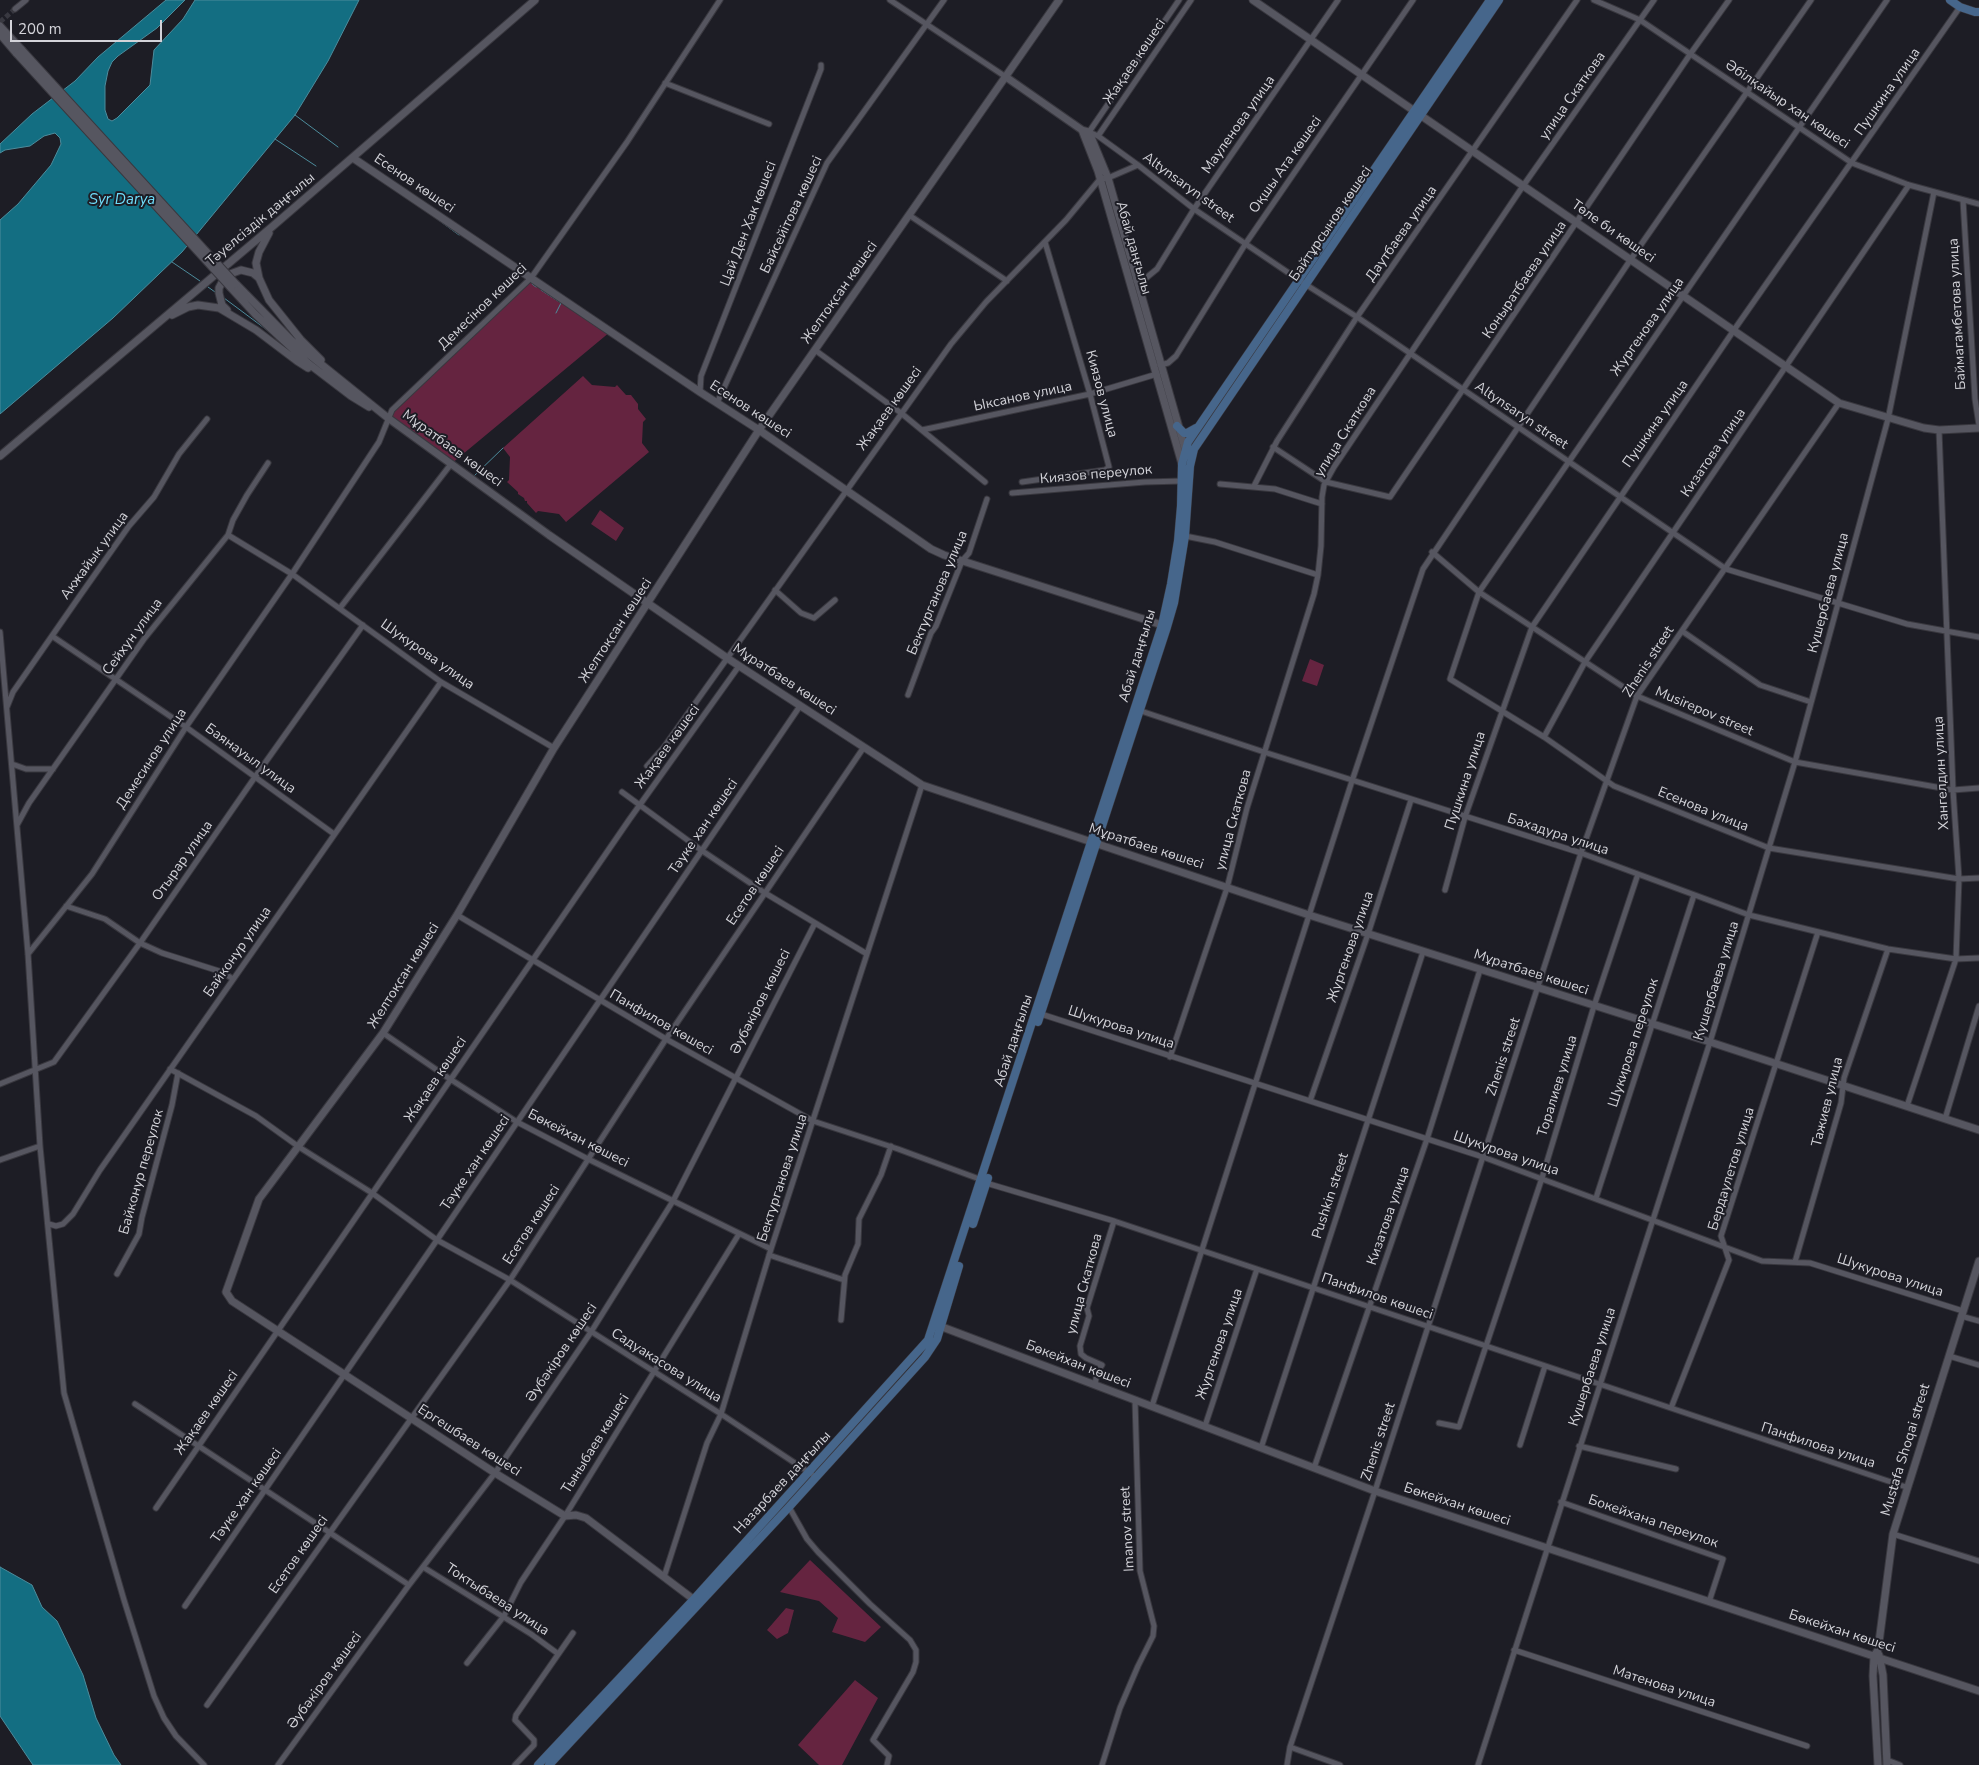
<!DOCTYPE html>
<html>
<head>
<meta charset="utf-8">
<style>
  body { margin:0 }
  #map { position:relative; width:1979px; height:1765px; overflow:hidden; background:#1d1d25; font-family:"Nunito Sans",sans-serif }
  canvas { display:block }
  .scale { position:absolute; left:10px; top:20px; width:152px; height:22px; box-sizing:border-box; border:2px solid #d3d3d9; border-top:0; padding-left:6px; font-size:15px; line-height:18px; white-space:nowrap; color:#d3d3d9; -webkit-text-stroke:4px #1d1d25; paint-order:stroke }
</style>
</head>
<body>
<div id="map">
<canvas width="1979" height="1765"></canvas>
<div class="scale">200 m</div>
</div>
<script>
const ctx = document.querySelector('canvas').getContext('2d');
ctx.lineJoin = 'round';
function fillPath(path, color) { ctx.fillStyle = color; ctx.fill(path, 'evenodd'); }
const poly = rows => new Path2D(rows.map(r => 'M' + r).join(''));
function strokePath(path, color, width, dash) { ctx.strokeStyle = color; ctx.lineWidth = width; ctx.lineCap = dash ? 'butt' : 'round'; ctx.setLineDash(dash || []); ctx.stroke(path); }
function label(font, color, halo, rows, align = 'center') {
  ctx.font = font + ' "Nunito Sans",sans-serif'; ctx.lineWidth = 4; ctx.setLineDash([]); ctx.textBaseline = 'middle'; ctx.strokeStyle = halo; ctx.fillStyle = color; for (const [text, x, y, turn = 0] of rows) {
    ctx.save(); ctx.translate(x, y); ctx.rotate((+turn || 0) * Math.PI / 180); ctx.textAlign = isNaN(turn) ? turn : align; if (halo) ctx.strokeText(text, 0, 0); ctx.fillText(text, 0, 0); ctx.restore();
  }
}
fillPath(poly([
  [531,279,610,332,451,464,388,418],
  [583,376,592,385,615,387,617,385,626,395,631,395,638,404,638,409,646,419,643,422,642,443,649,452,566,522,559,514,538,511,536,513,527,503,527,501,525,501,524,498,518,494,518,492,507,482,509,480,510,457,503,448],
  [600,510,624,528,616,541,591,524],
  [1310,659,1324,665,1317,686,1302,681],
  [810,1560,881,1627,865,1642,832,1632,838,1618,819,1601,780,1592],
  [786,1608,794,1610,788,1633,777,1639,767,1630],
  [855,1680,878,1698,842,1765,819,1765,798,1745]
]), '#652440');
const water = poly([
  [166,0,185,0,157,28,118,56,112,62,108,71,105,86,105,110,108,119,112,121,117,118,150,85,154,50,183,19,195,0,359,0,328,61,295,115,182,252,113,318,0,414,0,220,18,204,51,165,61,144,60,138,55,133,44,136,30,146,5,150,0,153,0,144,32,114,75,81,98,57,166,0],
  [0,1567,32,1585,42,1607,57,1621,83,1675,96,1718,114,1755,121,1765,33,1765,0,1716,0,1567]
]);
fillPath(water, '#136e82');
strokePath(water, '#4d8c9c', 1);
strokePath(poly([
  [295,115,338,147],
  [275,139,316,166],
  [433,216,459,235],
  [172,262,200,281],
  [532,284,536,287],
  [208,287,215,292],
  [541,290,561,303,556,313],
  [224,298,267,330],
  [472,476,474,476,503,448]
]), '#4d8c9c', 1);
strokePath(poly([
  [0,22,15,9]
]), '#383840', 5, [5, 2.5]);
const minor = poly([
  [890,0,1006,77],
  [1179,0,1089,132,1098,136,1138,165,1194,209,1305,284,1357,317,1726,569,1907,624,1979,637],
  [1594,0,1640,20,1852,163,1909,185,1979,204],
  [1887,0,1479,592,1450,679,1544,737,1614,786,1769,848,1959,879,1979,878],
  [15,9,26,0],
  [665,83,769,124],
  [1098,136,1191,0],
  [1963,200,1975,399,1979,425],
  [909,215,1007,281],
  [1136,281,1146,278,1157,269,1194,209,1338,0],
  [815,350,901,413,985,482],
  [1160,365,1168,363,1176,356,1246,243,1413,0],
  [700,392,701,376,821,69,821,65],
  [717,403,827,163,944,0],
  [922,430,1090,394,1157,374],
  [1273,447,1326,482,1390,497,1691,53,1729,0],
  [1022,482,1105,470,1109,467,1090,394,1045,242],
  [1220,484,1275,489,1322,504],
  [1254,486,1277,441,1357,317,1577,0],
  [1012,493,1145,482,1182,481],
  [228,535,292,574,441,682,554,748],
  [1185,536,1215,542,1318,575],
  [1432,552,1479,592,1637,696,1795,762,1953,790,1979,788],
  [775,590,801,613,814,618,835,600],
  [340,608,451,464],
  [1682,631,1760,685,1811,702],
  [0,632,28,954,40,1146,64,1393,124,1600,154,1696,164,1718,176,1736,204,1765],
  [52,636,186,727,334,834],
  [908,695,931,633,936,626,962,561,969,553,987,499],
  [7,707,13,692,79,597,129,526,154,497,179,454,207,419],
  [1138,710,1264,752,1581,853,1749,915,1888,949,1956,959,1979,958],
  [1544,737,1585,662,1909,185],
  [12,764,26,769,53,769],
  [647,766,664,747,951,344,986,302,1066,220,1100,179,1108,178,1138,165],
  [622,792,701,850,765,893,867,954],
  [17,825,29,803,144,639,228,535,233,520,247,495,268,463],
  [1445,890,1465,817,1532,627,1734,330,1960,7],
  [66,906,105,919,140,943,162,953,222,972,233,979],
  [457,915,666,1039,813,1121,898,1149,982,1180],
  [28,954,92,874,186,727,292,574,379,442,392,410,531,278,627,142,720,0],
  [1041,1014,1483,1157,1762,1261,1810,1263,1963,1311],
  [383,1033,450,1079,517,1122,588,1159,771,1249],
  [1170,1057,1227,888,1247,808,1314,594,1318,575,1321,546,1322,497,1324,485,1334,467,1523,186,1654,0],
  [170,1069,256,1116,299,1147,372,1193,437,1240,510,1280,721,1414,816,1477],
  [0,1084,54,1062,140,943,255,777,363,625],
  [1310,1101,1368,934,1411,800],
  [1907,1106,1956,959,1959,879,1953,790,1939,430],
  [1945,1119,1979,1006],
  [0,1160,40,1146],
  [986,1183,1114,1221,1906,1487],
  [1596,1198,1694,895],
  [49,1224,56,1226,63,1224,73,1214,100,1170,441,682],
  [769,1255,844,1280],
  [1795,1262,1841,1103,1844,1078,1888,949],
  [117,1274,139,1234,142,1217,172,1105,178,1073],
  [1961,1316,1979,1321],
  [841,1320,845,1275,858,1244,859,1219,881,1175,891,1146],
  [1949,1356,1979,1365],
  [1095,1385,1097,1372,1102,1365,1086,1358,1081,1354,1080,1346,1089,1316,1087,1308,1114,1221],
  [135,1404,409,1585],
  [1152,1406,1352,781,1423,569,1631,259,1811,0],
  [1671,1408,1729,1260,1721,1236,1818,932],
  [1439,1423,1459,1427,1542,1178,1594,1006,1638,874],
  [1205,1426,1257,1269],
  [1520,1445,1545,1366],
  [1579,1446,1676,1469],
  [1261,1448,1423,952],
  [1314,1468,1427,1139,1480,970],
  [1561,1502,1723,1559,1709,1602],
  [789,1507,807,1539,818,1552,870,1604,910,1640,916,1650,916,1662,913,1672,873,1740,889,1756,887,1765],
  [156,1508,629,820,739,666],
  [1893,1534,1979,1561],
  [423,1567,531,1634,557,1653],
  [664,1577,707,1443,721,1414,771,1249,922,785],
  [185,1606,437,1240,800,706],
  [1514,1650,1807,1746],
  [467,1663,504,1616,521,1582,565,1516,739,1234],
  [207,1705,510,1280,666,1039,864,747],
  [1290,1747,1340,1765],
  [1887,1760,1900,1765],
  [278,1765,409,1585,495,1473,591,1332,673,1201,815,923],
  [515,1765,534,1745,534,1740,515,1720,516,1715,573,1633],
  [1102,1765,1120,1708,1138,1666,1153,1636,1154,1626,1140,1571,1135,1400],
  [1287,1765,1290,1747,1375,1491,1581,853,1637,696,1839,403],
  [1478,1765,1710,1042,1795,762,1888,419,1934,192]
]);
const tertiary = poly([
  [1253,0,1839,403,1924,428,1939,430,1979,428],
  [0,26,22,50],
  [0,34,17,54],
  [1006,77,1082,130,1089,132,1108,178,1186,452],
  [1082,130,1098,171,1182,464],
  [353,158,700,392,759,430,931,549,944,555,1162,625],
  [269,233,259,252,256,263,259,278,269,300,301,340,321,360],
  [236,284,291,340,388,418,549,535,727,658,922,785,1309,915,1710,1042,1979,1130],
  [231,288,255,314,309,364,351,396,369,407],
  [227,310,222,305,219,293,219,288,225,277,230,274,241,270,253,273,259,278],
  [172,315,188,307,198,305,219,308,256,330,297,361,308,368],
  [0,456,273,226,535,0],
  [937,1325,1375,1491,1979,1691],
  [697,1602,586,1518,576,1515,565,1516,495,1473,232,1301,226,1292,259,1199,383,1033,457,915,554,748,759,430,1059,0],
  [1879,1655,1883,1675,1887,1765],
  [1878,1765,1873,1676,1874,1656,1878,1650,1893,1534,1979,1261]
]);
const secondary = poly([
  [1950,0,1960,7,1975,12,1979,12],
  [1177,426,1184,433,1187,433,1196,428],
  [1038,1022,1167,627,1174,603,1185,536,1190,466,1194,449,1499,0],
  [973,1224,988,1178],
  [538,1765,694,1599,928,1340,1162,625,1171,584,1178,541,1181,506,1182,464,1188,442,1490,0],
  [549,1765,789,1507,925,1357,937,1339,959,1266]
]);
strokePath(minor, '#39383f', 7);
strokePath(tertiary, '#39383f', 9);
strokePath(secondary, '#39383f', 9);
strokePath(minor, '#565660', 5);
strokePath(tertiary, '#565660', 7);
strokePath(secondary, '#46668b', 8);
const tertiaryBridge = poly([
  [22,50,236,284],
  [17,54,231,288]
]);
strokePath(tertiaryBridge, '#39383f', 9, []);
strokePath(tertiaryBridge, '#565660', 7);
label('14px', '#d3d3d9', '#1d1d25', [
  ["Жақаев көшесі",1135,62,-56],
  ["Пушкина улица",1888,92,-55],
  ["улица Скаткова",1573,96,-55],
  ["Әбілқайыр хан көшесі",1787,105,34],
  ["Мауленова улица",1239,125,-55],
  ["Оқшы Ата көшесі",1286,165,-55],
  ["Есенов көшесі",414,184,34],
  ["Altynsaryn street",1188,188,36],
  ["Байсейітова көшесі",792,215,-65],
  ["Тәуелсіздік даңғылы",261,220,-40],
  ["Цай Ден Хак көшесі",749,224,-69],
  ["Байтұрсынов көшесі",1331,224,-56],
  ["Төле би көшесі",1613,232,35],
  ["Даутбаева улица",1402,234,-55],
  ["Абай даңғылы",1133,248,74],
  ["Коныратбаева улица",1525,280,-56],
  ["Желтоқсан көшесі",840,293,-55],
  ["Демесінов көшесі",483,307,-44],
  ["Баймагамбетова улица",1958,314,-93],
  ["Жургенова улица",1648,327,-55],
  ["Киязов улица",1101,394,75],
  ["Ыксанов улица",1023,397,-12],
  ["Жақаев көшесі",890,409,-54],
  ["Есенов көшесі",750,410,33],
  ["Altynsaryn street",1521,416,34],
  ["Пушкина улица",1656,424,-55],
  ["улица Скаткова",1346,432,-58],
  ["Мұратбаев көшесі",452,449,36],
  ["Кизатова улица",1714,453,-56],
  ["Киязов переулок",1096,475,-5],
  ["Акжайык улица",95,556,-54],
  ["Бектурганова улица",938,593,-67],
  ["Кушербаева улица",1829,593,-75],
  ["Желтоқсан көшесі",616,631,-57],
  ["Сейхун улица",133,637,-54],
  ["Шукурова улица",427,655,35],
  ["Абай даңғылы",1138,656,-73],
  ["Zhenis street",1649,662,-57],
  ["Мұратбаев көшесі",784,680,33],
  ["Musirepov street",1704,712,23],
  ["Жақаев көшесі",668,747,-54],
  ["Демесинов улица",152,759,-57],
  ["Баянауыл улица",250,759,36],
  ["Хангелдин улица",1942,773,-93],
  ["Пушкина улица",1466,781,-72],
  ["Есенова улица",1703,810,22],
  ["улица Скаткова",1234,820,-75],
  ["Тәуке хан көшесі",704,827,-56],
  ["Бахадура улица",1558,835,18],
  ["Мұратбаев көшесі",1146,847,18],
  ["Отырар улица",183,861,-55],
  ["Есетов көшесі",756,886,-56],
  ["Жургенова улица",1351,947,-71],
  ["Байконур улица",238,952,-55],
  ["Мұратбаев көшесі",1531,973,18],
  ["Желтоқсан көшесі",404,976,-58],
  ["Кушербаева улица",1717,981,-73],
  ["Әубәкіров көшесі",761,1002,-63],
  ["Панфилов көшесі",661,1023,30],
  ["Шукурова улица",1121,1028,18],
  ["Абай даңғылы",1014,1041,-72],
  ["Шукирова переулок",1634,1043,-72],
  ["Zhenis street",1504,1057,-72],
  ["Жақаев көшесі",436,1080,-56],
  ["Торалиев улица",1558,1086,-73],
  ["Тажиев улица",1828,1102,-76],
  ["Бөкейхан көшесі",578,1139,27],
  ["Шукурова улица",1506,1154,19],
  ["Тәуке хан көшесі",476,1163,-56],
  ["Бердаулетов улица",1732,1169,-73],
  ["Байконур переулок",142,1172,-74],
  ["Бектурганова улица",783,1178,-72],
  ["Pushkin street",1331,1196,-72],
  ["Кизатова улица",1389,1216,-71],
  ["Есетов көшесі",532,1225,-57],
  ["Шукурова улица",1890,1276,18],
  ["улица Скаткова",1085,1284,-75],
  ["Панфилов көшесі",1377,1297,19],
  ["Жургенова улица",1220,1344,-71],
  ["Әубәкіров көшесі",562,1353,-56],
  ["Бөкейхан көшесі",1078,1365,21],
  ["Садуакасова улица",666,1366,32],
  ["Кушербаева улица",1593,1367,-72],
  ["Жақаев көшесі",207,1413,-55],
  ["Ергешбаев көшесі",469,1441,33],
  ["Zhenis street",1379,1442,-72],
  ["Тыныбаев көшесі",596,1444,-58],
  ["Панфилова улица",1818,1446,18],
  ["Mustafa Shoqai street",1906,1450,-73],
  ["Назарбаев даңғылы",783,1483,-47],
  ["Тәуке хан көшесі",247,1496,-55],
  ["Бөкейхан көшесі",1457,1505,18],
  ["Бокейхана переулок",1653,1522,19],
  ["Imanov street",1128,1529,-93],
  ["Есетов көшесі",299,1555,-55],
  ["Токтыбаева улица",497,1600,33],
  ["Бөкейхан көшесі",1842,1632,18],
  ["Әубәкіров көшесі",325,1681,-54],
  ["Матенова улица",1664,1687,18]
]);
label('italic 15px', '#70defb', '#1d1d25', [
  ["Syr Darya",122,200]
]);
</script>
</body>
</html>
